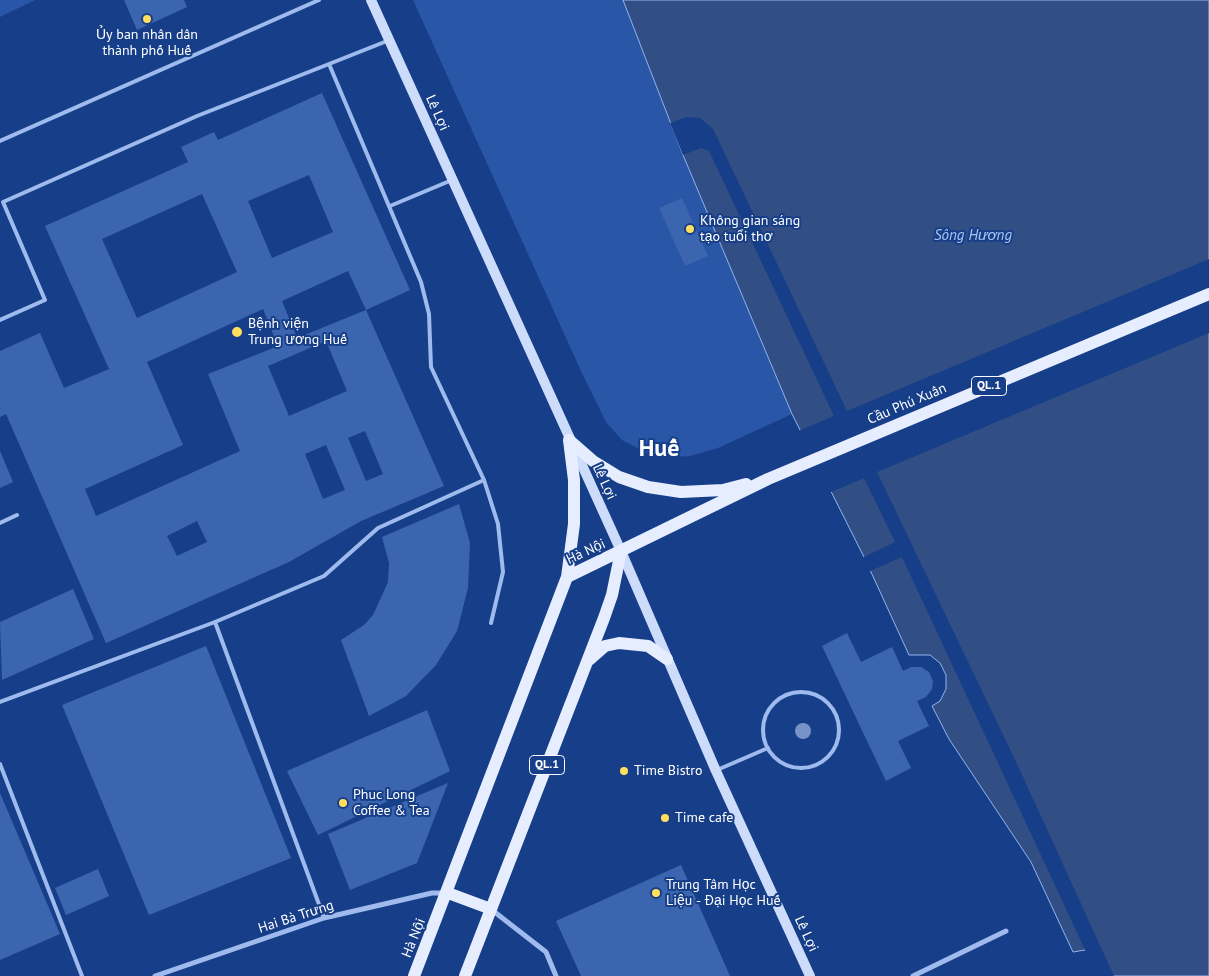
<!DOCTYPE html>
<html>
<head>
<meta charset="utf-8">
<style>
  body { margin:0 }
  canvas { display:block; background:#173e88 }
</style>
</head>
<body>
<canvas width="1209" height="976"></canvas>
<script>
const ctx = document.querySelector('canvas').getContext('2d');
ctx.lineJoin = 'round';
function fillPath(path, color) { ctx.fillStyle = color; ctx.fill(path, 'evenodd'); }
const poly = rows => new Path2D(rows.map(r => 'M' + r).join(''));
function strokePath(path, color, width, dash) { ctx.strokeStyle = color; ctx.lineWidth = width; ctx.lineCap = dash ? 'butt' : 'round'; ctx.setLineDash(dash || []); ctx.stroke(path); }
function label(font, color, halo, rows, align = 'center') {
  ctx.font = font + ' "PT Sans",sans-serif'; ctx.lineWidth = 4; ctx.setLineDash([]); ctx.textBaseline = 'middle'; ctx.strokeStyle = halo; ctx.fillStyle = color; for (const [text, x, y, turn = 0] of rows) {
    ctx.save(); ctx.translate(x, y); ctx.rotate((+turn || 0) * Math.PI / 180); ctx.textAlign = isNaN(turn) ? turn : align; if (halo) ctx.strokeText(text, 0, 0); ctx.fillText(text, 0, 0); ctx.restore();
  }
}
fillPath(poly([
  [0,0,35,0,0,17],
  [413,0,623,0,683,155,792,414,718,448,690,456,669,457,649,454,622,440,606,422,581,371]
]), '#2a56a7');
const water = poly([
  [623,0,1209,0,1209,976,1103,976,1091,949,1073,952,1031,862,949,739,932,706,940,701,946,689,946,675,940,663,930,655,909,655,865,559,792,414,683,155,623,0]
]);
fillPath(water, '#314e85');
strokePath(water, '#91b5f0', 1);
fillPath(poly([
  [687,117,700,118,713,129,847,411,1209,259,1209,333,877,472,1018,766,1114,976,1100,976,1089,952,1086,952,902,557,868,572,862,558,895,542,864,478,829,493,798,431,834,416,709,151,701,148,683,155,670,123]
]), '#173e88');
fillPath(poly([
  [124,0,184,0,187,7,137,30],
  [322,93,410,290,366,310,444,486,361,521,289,562,106,643,6,414,0,417,0,351,40,333,64,388,109,369,45,226,188,162,181,147,214,132,218,140],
  [309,175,333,232,272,258,248,201],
  [202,194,237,272,137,318,102,239],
  [348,271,366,310,297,338,282,301],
  [263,309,278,346,208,374,240,451,96,516,85,489,183,445,147,362],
  [326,341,347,391,289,416,268,366],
  [365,431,383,474,366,481,348,438],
  [326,445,345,490,323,499,305,454],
  [197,521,207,542,177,556,167,536],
  [682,198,708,256,685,266,659,208],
  [0,451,13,482,0,488],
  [459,504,470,543,468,588,457,631,436,665,406,696,369,716,341,640,364,625,373,615,388,582,389,563,382,537],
  [73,589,94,639,2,680,0,622],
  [847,633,861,662,892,647,903,671,911,667,921,667,929,672,933,681,932,689,926,697,917,701,929,726,898,741,911,768,886,781,822,646],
  [206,646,291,858,149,915,62,705],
  [427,710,450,771,318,835,287,771],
  [448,783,417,863,350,890,328,834],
  [0,793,60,934,0,960],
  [681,865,730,976,581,976,556,921],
  [98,869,109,896,66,915,55,888]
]), '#3c65b0');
strokePath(poly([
  [329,64,387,41],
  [0,141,319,0],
  [390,206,452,180],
  [0,320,45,300,3,202,197,116,329,64,421,282,429,314,431,367,484,480,498,524,503,572,491,623],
  [0,523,17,515],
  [215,622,324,918],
  '763 730a38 38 0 1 1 76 0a38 38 0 1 1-76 0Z',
  [0,702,215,622,324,576,378,528,484,480],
  [0,764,82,976],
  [717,770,768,748]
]), '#9fbbee', 4);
strokePath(poly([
  [492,910,546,952,556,976],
  [155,976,324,918,432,893,445,893],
  [913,976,1006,931]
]), '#9fbbee', 5);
strokePath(poly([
  [371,0,621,551,716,771,810,976]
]), '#ccdcfa', 10);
strokePath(poly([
  [569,440,593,461,619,477,648,487,681,492,723,490,746,484],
  [567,577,768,479,1209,294],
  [589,660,605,646,619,643,648,646,667,659],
  [448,893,491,909],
  [414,976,567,577,574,524,574,480,569,440],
  [465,976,604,618,612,595,621,551]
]), '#e6edff', 12);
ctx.fillStyle = '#7793c7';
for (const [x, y] of [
  [803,731]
]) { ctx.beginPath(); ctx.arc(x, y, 8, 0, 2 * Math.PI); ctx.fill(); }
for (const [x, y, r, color] of [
  [147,19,5,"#ffdf5c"],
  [690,229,5,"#ffdf5c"],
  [237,332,6,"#ffdf5c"],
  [624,771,5,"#ffdf5c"],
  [343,803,5,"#ffdf5c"],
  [665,818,5,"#ffdf5c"],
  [656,893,5,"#ffdf5c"]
]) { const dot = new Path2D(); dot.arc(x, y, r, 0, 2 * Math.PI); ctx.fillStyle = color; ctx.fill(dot); strokePath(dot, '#173e88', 2); }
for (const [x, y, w] of [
  [989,386,35],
  [547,765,35]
]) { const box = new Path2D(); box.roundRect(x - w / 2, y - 9.5, w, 19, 4); ctx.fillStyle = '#173e88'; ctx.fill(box); strokePath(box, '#fff', 1); }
label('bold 12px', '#fff', null, [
  ["QL.1",989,386],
  ["QL.1",547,765]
]);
label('14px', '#fff', '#173e88', [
  ["Ủy ban nhân dân",147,35,"center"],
  ["thành phố Huế",147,51,"center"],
  ["Không gian sáng",700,221],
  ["tạo tuổi thơ",700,237],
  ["Bệnh viện",248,324],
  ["Trung ương Huế",248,340],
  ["Time Bistro",634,771],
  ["Phuc Long",353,795],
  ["Coffee & Tea",353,811],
  ["Time cafe",675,818],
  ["Trung Tâm Học",666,885],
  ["Liệu - Đại Học Huế",666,901]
], 'left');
label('14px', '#fff', '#173e88', [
  ["Lê Lợi",437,113,66],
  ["Cầu Phú Xuân",907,404,-23],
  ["Lê Lợi",604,482,65],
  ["Hà Nội",586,552,-25],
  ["Hai Bà Trưng",296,917,-18],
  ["Lê Lợi",806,934,65],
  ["Hà Nội",414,938,-68]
]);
label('italic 15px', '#abc6f5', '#173e88', [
  ["Sông Hương",973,236]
]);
label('bold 24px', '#fff', '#173e88', [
  ["Huế",659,449]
]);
</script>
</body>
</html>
